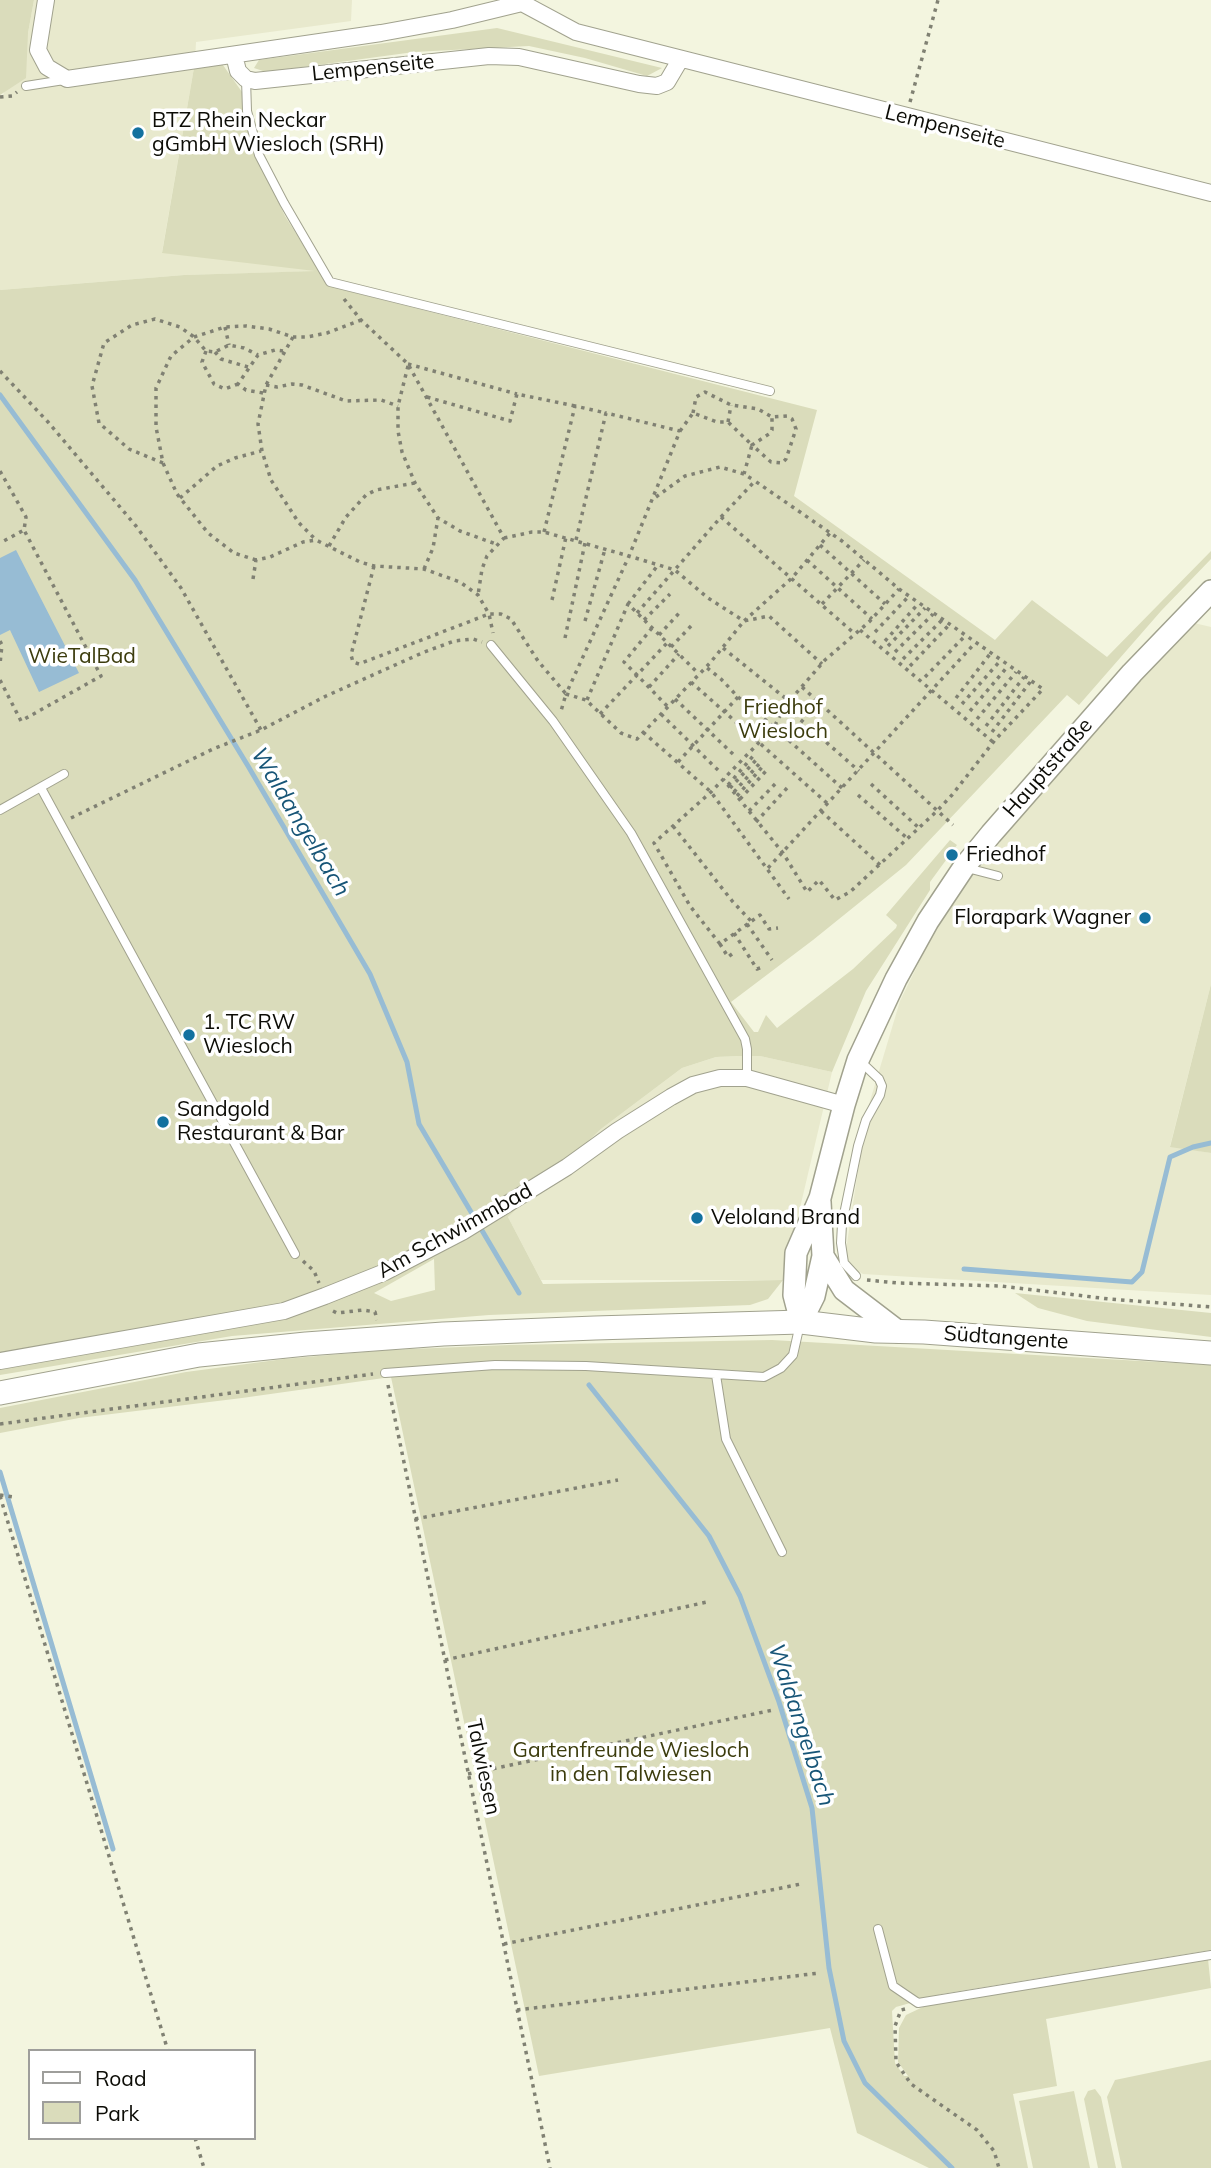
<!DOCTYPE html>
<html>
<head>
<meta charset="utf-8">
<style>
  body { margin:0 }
  #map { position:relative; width:1211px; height:2168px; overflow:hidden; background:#f3f5df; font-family:Mulish,sans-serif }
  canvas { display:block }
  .legend { position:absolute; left:28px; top:2049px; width:228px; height:91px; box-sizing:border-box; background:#fff; border:2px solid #9e9e9b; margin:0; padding:9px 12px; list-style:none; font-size:21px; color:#0c0c06 }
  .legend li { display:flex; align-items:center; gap:14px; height:35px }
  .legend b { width:35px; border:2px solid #9e9e9b }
</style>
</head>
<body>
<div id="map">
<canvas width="1211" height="2168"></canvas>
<ul class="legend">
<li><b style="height:9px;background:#fff"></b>Road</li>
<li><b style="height:19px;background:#dadcbb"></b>Park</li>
</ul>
</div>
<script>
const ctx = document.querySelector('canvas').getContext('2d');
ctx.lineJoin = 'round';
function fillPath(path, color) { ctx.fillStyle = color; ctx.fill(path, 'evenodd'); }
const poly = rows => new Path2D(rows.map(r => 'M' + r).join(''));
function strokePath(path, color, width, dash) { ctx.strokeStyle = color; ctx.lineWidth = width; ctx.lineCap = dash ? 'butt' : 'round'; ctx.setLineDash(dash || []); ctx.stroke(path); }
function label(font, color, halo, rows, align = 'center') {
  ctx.font = font + ' Mulish,sans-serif'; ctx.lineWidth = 7; ctx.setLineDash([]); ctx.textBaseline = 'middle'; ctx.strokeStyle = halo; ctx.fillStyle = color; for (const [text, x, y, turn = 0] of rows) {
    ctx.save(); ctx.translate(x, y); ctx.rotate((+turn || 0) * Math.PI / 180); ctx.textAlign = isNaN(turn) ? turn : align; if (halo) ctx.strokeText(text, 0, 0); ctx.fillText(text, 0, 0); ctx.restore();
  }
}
fillPath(poly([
  [34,0,352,0,351,21,196,42,195,62,162,252,322,271,184,275,0,290,0,95,3,95,28,33],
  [1194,623,1211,627,1211,984,1170,1146,1211,1153,1211,1295,863,1274,844,1263,867,1111,900,1001,926,948,955,896,981,860,1134,680],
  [739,1056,760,1056,832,1072,783,1280,541,1280,508,1217,601,1129,682,1068,716,1057]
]), '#e8e9cd');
fillPath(poly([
  [0,0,34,0,28,33,26,78,0,95],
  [497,28,662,68,647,76,585,58,529,46,414,52,266,72,254,68,259,60],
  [218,58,242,92,258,159,285,216,328,284,340,289,817,410,794,496,995,640,1032,600,1107,657,1211,551,1211,559,1161,611,1079,705,1067,695,906,865,813,940,731,1002,754,1032,758,1032,766,1015,777,1028,853,969,896,928,897,925,886,915,950,840,957,845,930,882,930,890,866,991,832,1072,760,1056,739,1056,716,1057,682,1068,601,1129,508,1217,543,1284,783,1280,768,1299,750,1305,489,1315,232,1336,0,1375,0,290,184,275,315,271,162,253,195,62],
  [434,1259,435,1290,391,1301,374,1293],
  [1211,984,1211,1153,1170,1147],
  [1015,1293,1211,1313,1211,1337,1087,1321,1038,1308],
  [772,1340,1211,1365,1211,1950,942,1994,896,2007,892,2011,895,2063,904,2076,908,2076,898,2062,899,2028,906,2015,925,2006,1208,1959,1211,1988,1046,2019,1057,2086,1013,2094,1028,2168,929,2168,857,2133,830,2028,539,2076,391,1377,242,1398,79,1418,0,1433,0,1408,186,1372,284,1359,387,1350,509,1345],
  [1211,2060,1211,2168,1122,2168,1107,2097,1115,2080],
  [1095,2089,1101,2097,1116,2168,1098,2168,1084,2099,1088,2091],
  [1074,2091,1090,2168,1033,2168,1019,2101]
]), '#dadcbb');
fillPath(poly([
  [16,550,79,673,39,692,10,630,0,635,0,558]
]), '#97bcd4');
strokePath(poly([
  [0,395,135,580,248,766,370,974,407,1062,419,1124,519,1293],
  [964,1269,1132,1282,1142,1272,1170,1157,1193,1147,1211,1143],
  [589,1385,709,1536,740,1596,779,1702,812,1808,829,1968,844,2041,865,2083,952,2168],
  [0,1472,113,1849]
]), '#97bcd4', 5);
const service = poly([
  [246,79,247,111,259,155,284,203,330,282,770,391],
  [26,86,64,80],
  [491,645,553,721,631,833,745,1039,747,1049,747,1078],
  [41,788,295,1254],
  [0,810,64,774],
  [967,868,998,876],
  [856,1276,844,1263,841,1243,842,1224,858,1146,866,1120,880,1095,882,1086,879,1079,861,1062],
  [385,1373,495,1365,586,1366,764,1377,781,1368,793,1355,800,1324],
  [716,1375,726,1439,782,1552],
  [878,1929,893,1986,918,2003,1211,1955]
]);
const minor = poly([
  [46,0,38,50,47,67,67,79,381,33,452,20,522,3,576,32,1211,193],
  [234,55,238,71,246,79,255,81,489,56,519,57,639,84,657,86,667,82,680,60],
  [0,1361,284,1311,325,1296,385,1272,462,1232,567,1167,617,1131,671,1097,693,1085,720,1078,747,1078,844,1105]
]);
const tertiary = poly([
  [823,1256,844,1290,899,1332],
  [801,1322,794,1295,796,1253,820,1198,844,1105,858,1060,896,979,928,921,964,867,991,834,1132,673,1211,591],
  [801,1322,814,1296,823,1256,820,1202]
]);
const secondary = poly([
  [0,1393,199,1355,306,1344,443,1334,595,1328,801,1322,876,1331,924,1332,1211,1353]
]);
strokePath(service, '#a1a28e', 10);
strokePath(minor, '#a1a28e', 18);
strokePath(tertiary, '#a1a28e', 24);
strokePath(secondary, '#a1a28e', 25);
strokePath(poly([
  [0,97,12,96,17,92],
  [910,102,938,0],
  [344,299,361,320,408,364,504,538,487,556,482,569,478,595],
  [225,327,229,345],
  [293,337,266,385,258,424,262,451,271,480,299,523,316,540],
  [206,351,202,362,214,384,225,389,238,384],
  [215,352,221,359,248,367],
  [408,364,517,394],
  [408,366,398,406,398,431,402,452,415,483,438,518,460,531,496,544],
  [0,371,48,422,136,526,181,588,261,730],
  [266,385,277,387,292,384,302,385,346,401,381,400,398,406],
  [263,393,246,390,238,384,258,355,275,350,283,351],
  [427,397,510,421,517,394,575,406],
  [693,413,696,397,705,392,731,405,758,409,772,417,787,416,792,419,796,429,786,459,782,463,771,462,752,445,769,434,772,430,772,417],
  [728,422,731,405],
  [680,431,693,413,717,422,728,422,752,445,744,474],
  [163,463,129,449,99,423,92,386,104,343,132,325,155,319,180,327,194,337,206,351,215,352,229,345,244,348,258,355],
  [0,471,26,517,24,530,0,543],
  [656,497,685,476,720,467,744,474,755,481],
  [180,498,217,466,235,458,261,451],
  [721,517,755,481,842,541,899,589,1043,689,995,740,952,795,937,811,850,892,835,900,819,880,807,892,783,853,723,779],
  [544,532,575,406,606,413],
  [504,538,532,532,544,532,629,556,566,694,586,700,621,733,637,739,710,663,744,621,769,616,822,664],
  [576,540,606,413,680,431,629,556,675,570,708,598,744,621,792,578,830,533],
  [820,545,885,604],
  [329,546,346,517,366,495,376,490,415,483],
  [256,560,234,553,208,533,177,494,163,463,156,427,156,388,171,356,194,337,225,327,246,326,269,329,293,337,307,337,327,333,361,320],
  [807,560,872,619],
  [374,566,351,655,353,662,359,664,489,614,493,633],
  [424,569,433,548,438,518],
  [253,579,256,560,270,557,303,542,316,540,360,562,374,566,424,569,460,582,478,595,489,614,501,614,511,619,538,661,566,694,561,711],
  [552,600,566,537],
  [628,604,658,565],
  [822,604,864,560],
  [637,613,721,517,855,634],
  [644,620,670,594],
  [585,621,605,549],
  [652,628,624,662,637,675,667,643],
  [860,630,993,742],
  [875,632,909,596],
  [659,635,681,611],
  [565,638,585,543],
  [0,641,2,645,0,664],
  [885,641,918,604],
  [888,646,925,608],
  [671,647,692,625],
  [723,648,789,701],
  [895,652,933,614],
  [903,659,942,620],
  [910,666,949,625],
  [925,677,965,636],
  [0,680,21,721,101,676,24,530],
  [691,682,828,804],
  [649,687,679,654],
  [802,687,953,825],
  [956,698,990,654],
  [675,699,735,756],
  [587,700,628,604,699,674],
  [962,704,1000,661],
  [785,706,825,660,869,622,899,589],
  [970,711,1008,666],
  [600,714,637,675,668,707],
  [661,714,721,773],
  [977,719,1016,672],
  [986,726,1024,677],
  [643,732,711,792,789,899],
  [992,732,1031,681],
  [678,762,738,697,721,679,706,667],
  [871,784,919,828],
  [728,785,754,755],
  [730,788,757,759],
  [842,788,774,727,785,706,859,771],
  [734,792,760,763],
  [858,795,908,839],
  [737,796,763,766],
  [740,799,766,771],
  [749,811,778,781],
  [821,811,880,865],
  [71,818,213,749,261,730,326,696,422,653,454,641,473,639,482,642],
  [756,822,787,788],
  [673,826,733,902,751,921],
  [768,868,975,643],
  [747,924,772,960],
  [734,933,757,969,763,967],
  [720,944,690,906,654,843,711,792,774,727,738,697],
  [732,954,728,957,720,944,760,915,769,929,778,928],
  [303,1261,314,1271,319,1283],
  [867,1280,898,1283,1001,1286,1109,1299,1211,1307],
  [333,1311,337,1313,363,1310,375,1312,377,1320],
  [388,1385,550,2168],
  [0,1424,373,1374],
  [0,1495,14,1497],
  [0,1496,168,2051],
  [415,1519,618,1480],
  [445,1660,707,1602],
  [468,1774,773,1710],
  [504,1944,801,1884],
  [905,2009,901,2010,895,2026,896,2062,911,2084,977,2130,994,2151,999,2168],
  [517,2010,819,1973],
  [195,2138,204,2168]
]), '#808173', 3.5, [3.5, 5]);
strokePath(service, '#fff', 8);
strokePath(minor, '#fff', 16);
strokePath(tertiary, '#fff', 21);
strokePath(secondary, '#fff', 23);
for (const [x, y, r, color] of [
  [138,133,7,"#13719f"],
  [952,855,7,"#13719f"],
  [1145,918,7,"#13719f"],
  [189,1035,7,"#13719f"],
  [163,1122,7,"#13719f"],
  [697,1218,7,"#13719f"]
]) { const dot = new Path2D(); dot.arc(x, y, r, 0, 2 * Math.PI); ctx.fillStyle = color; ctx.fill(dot); strokePath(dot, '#fff', 2.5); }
label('21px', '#0c0c06', '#fff', [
  ["Lempenseite",373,68,-6],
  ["Lempenseite",945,127,14],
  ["Hauptstraße",1048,768,-49],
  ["Am Schwimmbad",455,1231,-29],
  ["Südtangente",1006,1338,4],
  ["Talwiesen",483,1767,78]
]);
label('21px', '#0c0c06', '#fff', [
  ["BTZ Rhein Neckar",152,121],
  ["gGmbH Wiesloch (SRH)",152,145],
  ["Friedhof",966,855],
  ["Florapark Wagner",1131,918,"right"],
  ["1. TC RW",203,1023],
  ["Wiesloch",203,1047],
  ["Sandgold",177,1110],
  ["Restaurant & Bar",177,1134],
  ["Veloland Brand",711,1218]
], 'left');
label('21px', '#3c3c0d', '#fff', [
  ["WieTalBad",82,657],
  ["Friedhof",783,708],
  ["Wiesloch",783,732],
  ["Gartenfreunde Wiesloch",631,1751],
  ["in den Talwiesen",631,1775]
]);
label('italic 23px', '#175577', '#fff', [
  ["Waldangelbach",300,822,59],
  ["Waldangelbach",801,1725,72]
]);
</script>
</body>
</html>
